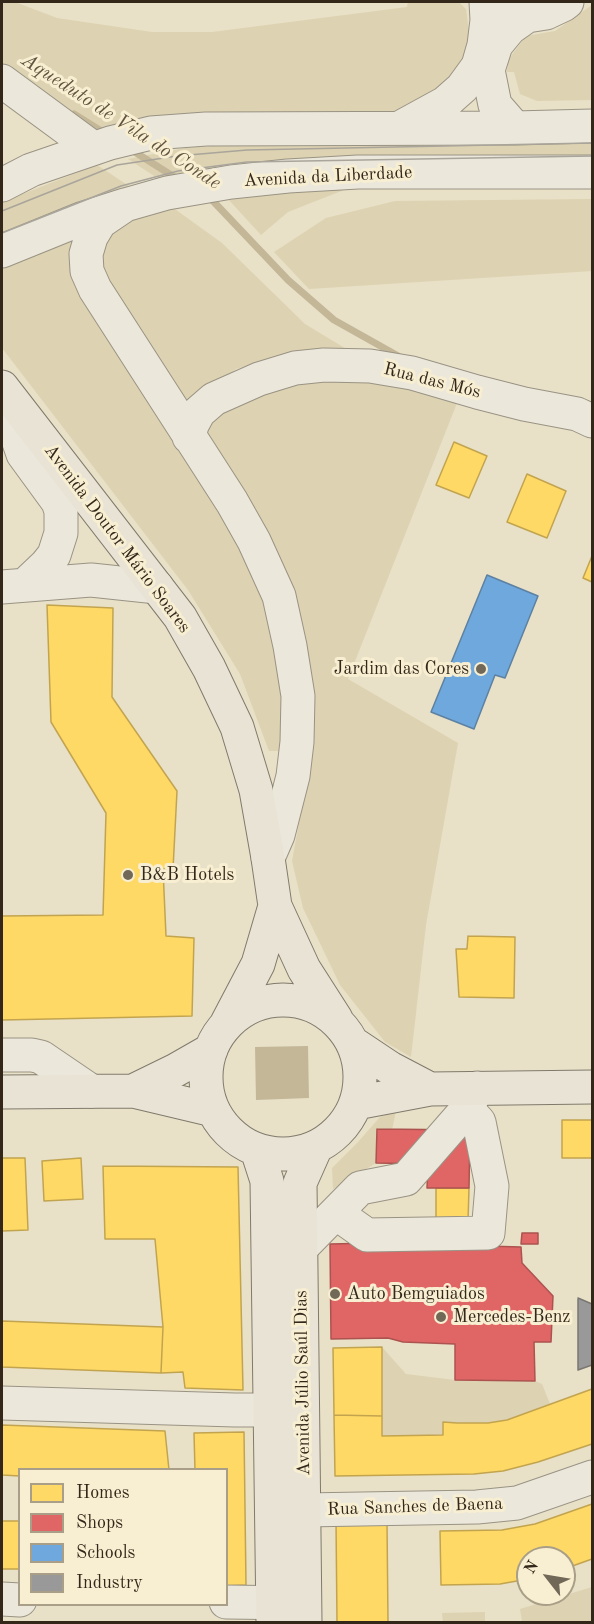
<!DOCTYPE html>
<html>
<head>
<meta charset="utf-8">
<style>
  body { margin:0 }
  #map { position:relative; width:594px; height:1624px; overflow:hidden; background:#e8e0c7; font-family:"Old Standard TT",serif }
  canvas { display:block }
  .frame { position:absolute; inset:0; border:3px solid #33271a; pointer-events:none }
  .legend { position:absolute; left:18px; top:1468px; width:210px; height:138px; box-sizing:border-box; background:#f8efd2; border:2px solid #a99f88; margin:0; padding:8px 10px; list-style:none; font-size:18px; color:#33271a }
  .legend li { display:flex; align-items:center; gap:12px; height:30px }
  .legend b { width:30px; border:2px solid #a99f88 }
  .north { position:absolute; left:516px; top:1546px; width:60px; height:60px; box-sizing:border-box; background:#f8efd2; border:2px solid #a99f88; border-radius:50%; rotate:301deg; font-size:16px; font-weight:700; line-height:24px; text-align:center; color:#33271a }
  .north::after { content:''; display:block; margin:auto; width:21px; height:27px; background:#726857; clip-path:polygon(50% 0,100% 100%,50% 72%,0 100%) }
</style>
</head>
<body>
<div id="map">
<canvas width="594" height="1624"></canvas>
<div class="frame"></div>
<ul class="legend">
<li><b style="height:16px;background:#ffd966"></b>Homes</li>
<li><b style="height:16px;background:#e06666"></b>Shops</li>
<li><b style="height:16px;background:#6fa8dc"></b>Schools</li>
<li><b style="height:16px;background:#999"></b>Industry</li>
</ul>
<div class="north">N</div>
</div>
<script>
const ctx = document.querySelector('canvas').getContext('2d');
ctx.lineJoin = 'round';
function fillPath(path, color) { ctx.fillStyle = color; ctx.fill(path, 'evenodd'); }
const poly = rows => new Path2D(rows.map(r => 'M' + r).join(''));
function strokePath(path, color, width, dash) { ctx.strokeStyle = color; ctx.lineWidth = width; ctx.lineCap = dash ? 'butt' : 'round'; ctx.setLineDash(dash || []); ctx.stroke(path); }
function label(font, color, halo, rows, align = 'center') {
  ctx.font = font + ' "Old Standard TT",serif'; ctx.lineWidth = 6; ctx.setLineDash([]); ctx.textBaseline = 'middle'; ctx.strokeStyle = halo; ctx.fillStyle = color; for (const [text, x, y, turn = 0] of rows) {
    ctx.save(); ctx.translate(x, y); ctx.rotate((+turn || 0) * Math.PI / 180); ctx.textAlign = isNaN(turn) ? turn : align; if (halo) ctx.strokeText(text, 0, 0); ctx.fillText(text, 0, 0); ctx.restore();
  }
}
fillPath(poly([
  [2,2,15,2,57,18,152,32,212,32,407,7,408,2,459,2,466,9,472,54,460,74,410,113,95,136,2,70],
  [592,5,592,100,537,101,520,94,514,72,507,72,508,60,526,36,555,31],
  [592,137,592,162,162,181,128,159,185,148,250,143],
  [97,165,132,188,2,239,2,202],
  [354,186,288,212,261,235,227,198],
  [592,199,592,271,309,289,274,252,326,218,395,201],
  [172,207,222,243,305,324,348,350,267,359,236,369,183,408,93,259,109,228],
  [86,226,73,254,249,561,279,640,286,693,282,751,269,751,240,674,188,590,2,348,2,260],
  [342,379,399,386,459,398,348,679,458,743,426,925,411,1057,385,1042,340,985,303,908,292,861,309,768,313,680,293,602,200,429,209,421,258,393,312,382],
  [396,1111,392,1130,377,1130,376,1163,333,1189,332,1168,358,1142,380,1117],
  [382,1347,406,1374,455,1380,535,1381,542,1384,550,1404,507,1420,488,1423,457,1423,443,1422,443,1435,382,1436],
  [592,1587,592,1622,522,1622,520,1609],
  [485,1612,485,1622,443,1622,442,1613]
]), '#ddd2b1');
fillPath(poly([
  [308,1046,309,1098,256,1100,255,1047]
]), '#c3b798');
const homes = poly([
  [454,442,487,456,469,498,436,485,454,442],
  [527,474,566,491,547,538,507,522,527,474],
  [592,556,592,582,583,578,592,556],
  [47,605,113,608,112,697,177,791,173,869,163,869,166,936,194,938,192,1016,2,1020,2,916,103,915,106,813,51,722,47,605],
  [468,936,515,937,514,998,459,997,456,949,467,949,468,936],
  [562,1120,592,1120,592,1158,562,1158,562,1120],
  [2,1158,25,1158,28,1230,2,1231,2,1158],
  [81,1158,83,1199,44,1201,42,1161,81,1158],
  [103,1166,238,1167,243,1390,185,1388,183,1372,161,1373,163,1327,155,1239,105,1239,103,1166],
  [436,1188,469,1188,468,1221,436,1220,436,1188],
  [2,1321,163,1327,161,1373,2,1367,2,1321],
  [382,1347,382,1416,334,1415,333,1348,382,1347],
  [592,1389,592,1444,538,1462,503,1471,474,1474,335,1476,334,1415,382,1416,382,1436,443,1435,443,1422,457,1423,488,1423,507,1420,592,1389],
  [2,1425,165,1431,169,1470,20,1470,20,1476,2,1475,2,1425],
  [244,1432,246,1585,226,1586,226,1470,195,1470,194,1433,244,1432],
  [592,1504,592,1559,564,1569,564,1558,528,1558,528,1579,500,1584,441,1585,440,1531,502,1530,535,1524,592,1504],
  [2,1521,20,1521,20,1569,2,1569,2,1521],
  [336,1521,387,1522,388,1622,337,1622,336,1521]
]);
fillPath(homes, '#ffd966');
strokePath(homes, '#c2a44f', 1.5);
const shops = poly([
  [377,1129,470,1130,469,1188,427,1188,428,1164,376,1163,377,1129],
  [522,1233,538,1233,538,1244,521,1244,522,1233],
  [376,1243,521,1247,522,1263,553,1296,551,1342,534,1342,535,1381,455,1380,455,1344,403,1342,388,1338,331,1339,330,1244,376,1243]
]);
fillPath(shops, '#e06666');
strokePath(shops, '#ac534f', 1.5);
const schools = poly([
  [487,575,538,596,505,678,495,675,474,729,431,712,487,575]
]);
fillPath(schools, '#6fa8dc');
strokePath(schools, '#5d81a2', 1.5);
const industry = poly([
  [578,1298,592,1304,592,1365,578,1370,578,1298]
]);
fillPath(industry, '#999');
strokePath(industry, '#7a7773', 1.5);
strokePath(poly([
  [74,114,106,134],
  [130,149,179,180],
  [207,197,213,201,288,280,334,320,400,357]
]), '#c3b798', 7);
const minor = poly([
  [506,12,527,16,546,13,563,5,567,2],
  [2,81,93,148],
  [403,126,445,103,462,88,478,66,484,45,487,20,486,2],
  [515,128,495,105,488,70,496,45,510,28,527,16],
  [2,185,31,170,110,143,151,133,206,129,515,128,592,126],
  [125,205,100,222,91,237,86,254,87,271,95,289,232,502,254,541,279,596,290,646,298,696,297,742,293,776,278,835,268,858],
  [2,251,81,219,125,205,167,193,231,182,288,176,358,172,592,172],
  [2,407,15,431,23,454,58,502,61,511,61,533,54,555,46,565,25,585],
  [189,437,192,425,199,412,214,399,259,379,295,368,324,365,370,366,412,373,477,392,524,404,577,414,592,421],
  [2,587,91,580,157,587],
  [2,1055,32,1055,41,1057,91,1091],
  [336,1213,367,1235,488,1233,492,1186,479,1122,467,1109,477,1088],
  [301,1248,360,1188,406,1179,467,1109],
  [2,1403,235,1410,300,1410],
  [304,1510,477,1507,517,1503,592,1477],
  [2,1599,20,1600],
  [226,1602,300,1603]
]);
const major = poly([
  [2,387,180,617,209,668,237,727,256,790,268,858,275,906,304,969,336,1019],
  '206 1077a77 77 0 1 1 154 0a77 77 0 1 1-154 0Z',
  [227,1023,258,964,275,906],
  [354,1044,390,1068,430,1089],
  [133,1091,176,1070,211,1050],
  [2,1092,133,1091,213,1110],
  [356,1103,430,1089,592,1087],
  [257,1150,267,1181,273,1622],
  [305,1622,300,1183,316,1147]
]);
strokePath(minor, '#999384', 35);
strokePath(major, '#807a6c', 35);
strokePath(minor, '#ebe7db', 33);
strokePath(major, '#e8e3d5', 33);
strokePath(poly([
  [2,211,117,165,177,156,247,150,592,143],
  [2,233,121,186,178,171,247,162,592,156]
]), '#a9a59b', 1.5);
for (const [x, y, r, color] of [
  [481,669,6,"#726857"],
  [128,875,6,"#726857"],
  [335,1294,6,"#726857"],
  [441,1317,6,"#726857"]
]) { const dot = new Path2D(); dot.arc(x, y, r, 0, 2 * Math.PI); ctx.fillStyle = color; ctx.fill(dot); strokePath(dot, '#f8efd2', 2); }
label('18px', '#33271a', '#f8efd2', [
  ["Avenida da Liberdade",328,177,-3],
  ["Rua das Mós",432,381,14],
  ["Avenida Doutor Mário Soares",117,539,53],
  ["Avenida Júlio Saúl Dias",303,1383,-91],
  ["Rua Sanches de Baena",415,1507,-2]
]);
label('18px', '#33271a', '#f8efd2', [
  ["Jardim das Cores",469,669,"right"],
  ["B&B Hotels",140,875],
  ["Auto Bemguiados",347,1294],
  ["Mercedes-Benz",453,1317]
], 'left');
label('italic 20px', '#60533f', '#f8efd2', [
  ["Aqueduto de Vila do Conde",121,122,33]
]);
</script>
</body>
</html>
